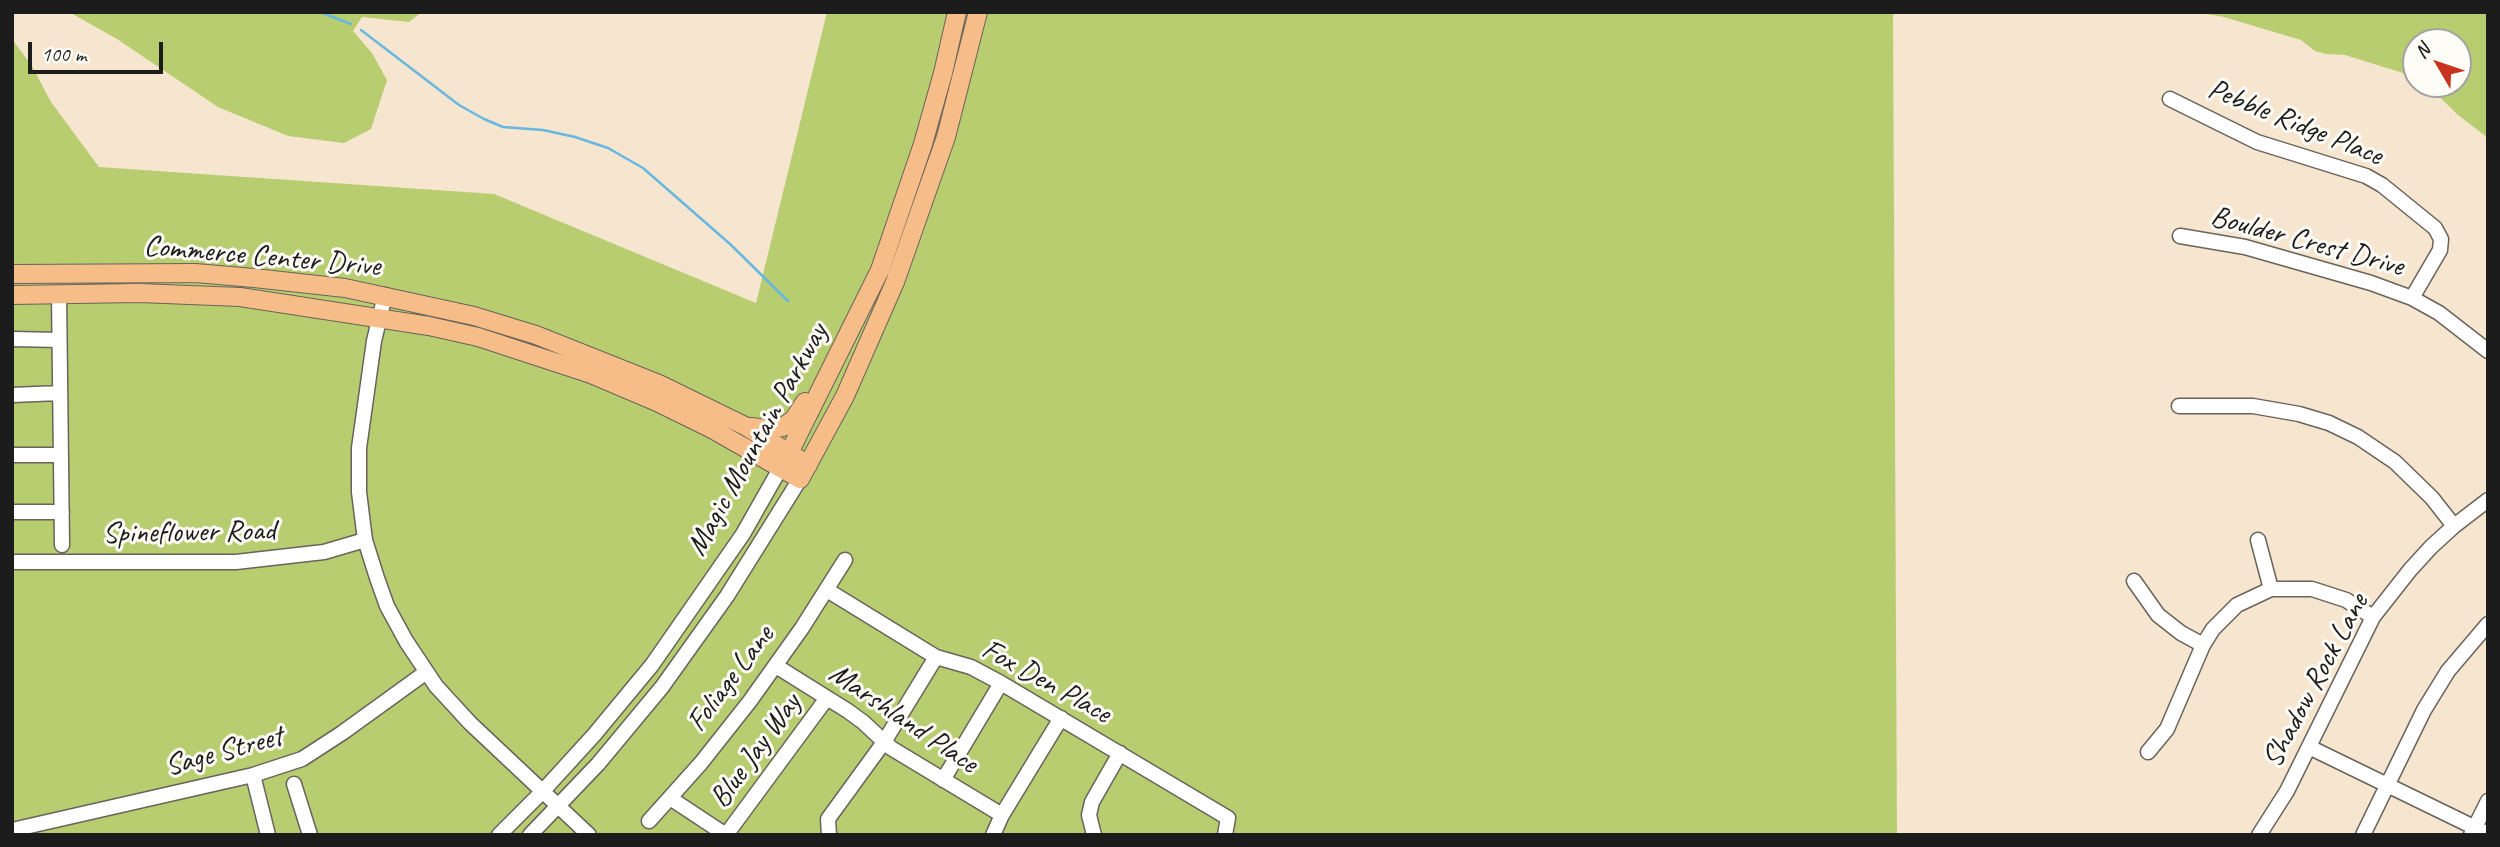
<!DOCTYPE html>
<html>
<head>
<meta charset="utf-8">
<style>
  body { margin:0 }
  #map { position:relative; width:2500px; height:847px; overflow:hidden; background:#f6e6d0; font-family:Caveat,sans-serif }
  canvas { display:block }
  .frame { position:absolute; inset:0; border:14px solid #1c1c1c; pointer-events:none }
  .north { position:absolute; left:2402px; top:28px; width:70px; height:70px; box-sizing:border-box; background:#fdfcf7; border:2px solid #a3a29f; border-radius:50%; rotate:309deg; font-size:19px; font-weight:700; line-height:28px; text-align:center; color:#1c1c1c }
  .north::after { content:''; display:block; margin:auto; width:24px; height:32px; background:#c8321e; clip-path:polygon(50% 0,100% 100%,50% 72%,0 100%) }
  .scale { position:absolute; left:28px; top:42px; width:135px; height:32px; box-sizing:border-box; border:4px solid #1c1c1c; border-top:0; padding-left:9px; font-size:21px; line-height:24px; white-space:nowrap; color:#1c1c1c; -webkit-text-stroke:5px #fdfcf7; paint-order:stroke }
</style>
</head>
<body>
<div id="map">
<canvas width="2500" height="847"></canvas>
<div class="frame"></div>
<div class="north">N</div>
<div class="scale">100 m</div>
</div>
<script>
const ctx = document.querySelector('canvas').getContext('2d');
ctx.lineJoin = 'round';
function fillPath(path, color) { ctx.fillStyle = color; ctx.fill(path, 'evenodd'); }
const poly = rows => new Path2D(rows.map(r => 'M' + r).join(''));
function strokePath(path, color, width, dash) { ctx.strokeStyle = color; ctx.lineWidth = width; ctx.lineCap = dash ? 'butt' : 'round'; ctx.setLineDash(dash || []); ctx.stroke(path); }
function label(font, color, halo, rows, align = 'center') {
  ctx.font = font + ' Caveat,sans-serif'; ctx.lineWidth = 6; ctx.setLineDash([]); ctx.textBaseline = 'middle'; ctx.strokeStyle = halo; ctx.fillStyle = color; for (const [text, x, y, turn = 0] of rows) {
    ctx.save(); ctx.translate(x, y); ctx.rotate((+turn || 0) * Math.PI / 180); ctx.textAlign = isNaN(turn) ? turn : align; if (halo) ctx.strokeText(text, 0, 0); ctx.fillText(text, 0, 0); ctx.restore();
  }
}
fillPath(poly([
  [69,12,422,12,409,22,362,17,353,31,372,53,387,80,371,129,344,143,288,136,218,107,117,39],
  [827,12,1893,12,1897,835,12,835,12,39,32,66,51,102,99,167,494,194,756,303],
  [2195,12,2488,12,2488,138,2458,115,2426,84,2458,84,2458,42,2416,42,2416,77,2345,55,2326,54,2315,51,2301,40,2224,17]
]), '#b8cd70');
strokePath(poly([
  [320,12,351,24],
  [361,30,459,105,484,119,503,127,543,130,575,137,608,148,643,168,730,244,788,301]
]), '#67b7e1', 2.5);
const minor = poly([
  [2170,99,2257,142,2366,176,2382,185,2435,228,2441,239,2440,250,2412,298],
  [2180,236,2245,247,2371,283,2412,298,2439,313,2488,351],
  [59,294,62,545],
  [385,295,374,341,359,448,359,492,365,540,377,578,387,606,406,641,436,686,470,723,589,835],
  [12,339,59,340],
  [12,395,60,393],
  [2179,406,2253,406,2299,414,2329,423,2358,437,2395,462,2432,498,2454,526],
  [12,455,61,455],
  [12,512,62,512],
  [2258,540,2271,589],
  [12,562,236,562,324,552,365,540],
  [2134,581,2158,615,2181,633,2203,645],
  [827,590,936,657,971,667,1001,683,1228,818,1225,835],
  [776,666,848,711,863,722,891,748,1002,815],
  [2309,747,2488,834],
  [2148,752,2167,729,2203,645,2213,629,2237,605,2271,589,2312,589,2346,600,2373,617],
  [253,775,268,835],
  [943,780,1001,683],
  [294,784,310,835],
  [670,798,726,835],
  [649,821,701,763,750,701,802,628,845,560],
  [12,830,253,775,302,759,342,733,425,673],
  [499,835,542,792,594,735,652,665,743,534,781,467],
  [530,835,598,764,662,687,727,596,800,479],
  [726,835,827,698],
  [829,835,828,819,884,742,936,657],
  [993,835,1002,815,1061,718],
  [1094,835,1089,815,1092,802,1120,753],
  [2259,835,2287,791,2373,617,2410,570,2431,547,2454,526,2488,500],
  [2363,835,2424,710,2448,671,2488,624],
  [2471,835,2488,801]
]);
const major = poly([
  [12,274,195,273,254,278,345,288,474,316,536,335,659,384,747,427,808,465],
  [12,295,139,293,240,297,429,326,478,337,591,374,657,402,712,429,800,479,845,396,895,282,946,137,978,12],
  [751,427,768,429,783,427,794,419,805,402],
  [785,461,880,270,923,144,943,73,957,12]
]);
strokePath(minor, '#68635b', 17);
strokePath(major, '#68635b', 20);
strokePath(minor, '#fff', 14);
strokePath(major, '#f7bd88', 18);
label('30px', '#1c1c1c', '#fdfcf7', [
  ["Pebble Ridge Place",2295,123,22],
  ["Boulder Crest Drive",2307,242,15],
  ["Commerce Center Drive",262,257,5],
  ["Magic Mountain Parkway",758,440,-61],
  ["Spineflower Road",189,533,-1],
  ["Foliage Lane",731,679,-53],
  ["Shadow Rock Lane",2316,681,-62],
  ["Fox Den Place",1046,682,29],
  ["Marshland Place",903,719,34],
  ["Blue Jay Way",756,751,-54],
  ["Sage Street",224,752,-15]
]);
</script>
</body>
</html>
